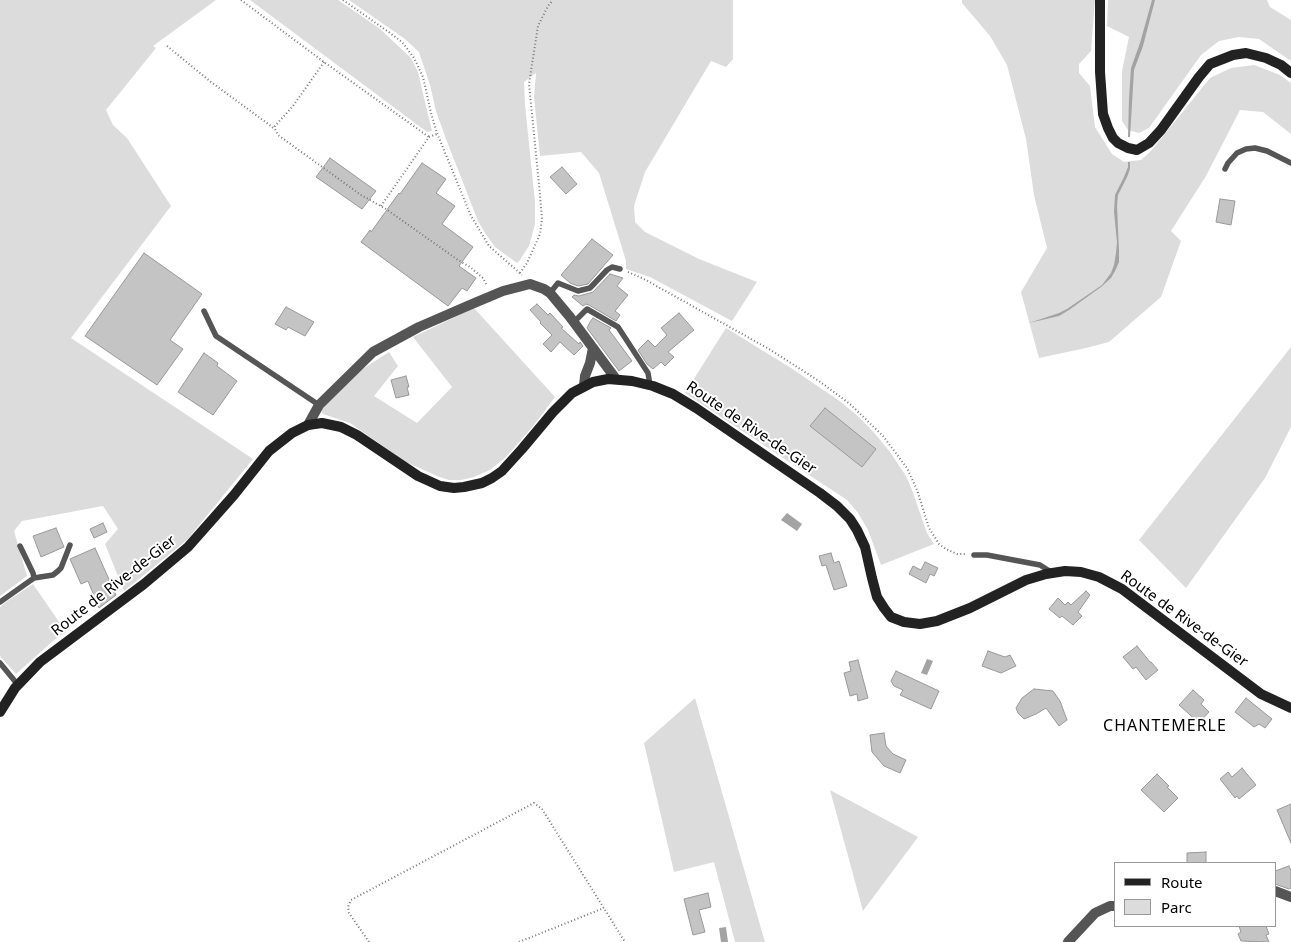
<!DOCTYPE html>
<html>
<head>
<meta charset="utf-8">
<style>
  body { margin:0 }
  #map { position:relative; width:1291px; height:942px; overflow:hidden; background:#fff; font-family:"Noto Sans",sans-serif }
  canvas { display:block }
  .legend { position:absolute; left:1114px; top:862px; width:162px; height:65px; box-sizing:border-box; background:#fff; border:1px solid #999; margin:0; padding:6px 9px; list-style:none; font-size:15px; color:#000 }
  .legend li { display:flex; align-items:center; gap:10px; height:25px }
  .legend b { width:25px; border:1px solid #999 }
</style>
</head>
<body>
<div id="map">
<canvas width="1291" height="942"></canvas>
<ul class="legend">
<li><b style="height:6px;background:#222"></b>Route</li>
<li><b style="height:14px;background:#dcdcdc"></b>Parc</li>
</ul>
</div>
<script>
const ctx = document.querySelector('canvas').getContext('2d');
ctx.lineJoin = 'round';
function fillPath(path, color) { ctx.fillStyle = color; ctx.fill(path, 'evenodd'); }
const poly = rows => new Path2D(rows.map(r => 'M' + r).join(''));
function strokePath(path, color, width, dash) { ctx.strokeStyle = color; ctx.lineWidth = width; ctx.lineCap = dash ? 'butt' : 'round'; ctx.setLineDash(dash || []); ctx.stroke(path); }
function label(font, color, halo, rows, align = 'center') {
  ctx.font = font + ' "Noto Sans",sans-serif'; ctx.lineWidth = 4; ctx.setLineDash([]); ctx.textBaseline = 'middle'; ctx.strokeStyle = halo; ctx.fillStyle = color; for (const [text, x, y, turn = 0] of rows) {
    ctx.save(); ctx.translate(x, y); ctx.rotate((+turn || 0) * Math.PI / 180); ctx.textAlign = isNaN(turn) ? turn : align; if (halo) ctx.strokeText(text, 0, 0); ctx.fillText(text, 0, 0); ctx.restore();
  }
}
fillPath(poly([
  [0,0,216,0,153,46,156,48,106,110,113,125,127,138,171,206,71,338,253,459,187,540,124,591,105,544,118,529,103,506,22,521,14,531,27,576,0,596],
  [250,0,338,0,379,28,411,58,418,72,425,102,432,131,427,132],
  [349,0,733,0,733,59,726,67,711,61,645,172,634,206,635,222,645,232,699,259,757,282,732,321,650,277,626,269,626,261,599,173,581,152,540,156,534,97,536,73,524,82,525,105,535,202,535,224,529,246,520,260,517,263,495,247,485,233,478,221,446,139,436,111,430,85,419,52,405,39],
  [962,0,1095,0,1091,51,1079,64,1079,73,1090,86,1095,127,1112,154,1124,162,1141,160,1151,151,1210,78,1231,68,1254,65,1280,75,1291,83,1291,134,1263,112,1240,110,1206,176,1171,231,1181,241,1161,297,1109,342,1086,348,1039,358,1021,292,1047,248,1034,195,1026,139,1007,65,990,36,962,3],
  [1108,0,1267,0,1270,7,1291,20,1291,61,1259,39,1239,37,1219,41,1201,55,1149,128,1139,133,1128,130,1122,121,1122,71,1129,37,1107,26],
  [474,308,555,397,534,425,506,457,490,470,474,477,461,480,449,480,437,476,406,462,350,423,323,414,321,409,358,372,389,352,398,366,374,396,417,423,452,387,413,337],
  [726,328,791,368,841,402,860,418,877,436,890,452,906,476,912,490,927,533,934,544,881,565,868,530,858,513,847,500,685,393],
  [1291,347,1291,427,1265,478,1186,588,1139,540],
  [33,584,66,632,53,641,16,674,0,656,0,607,6,602],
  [695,698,756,911,765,942,735,942,714,862,674,872,644,743],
  [830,790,918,837,863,911]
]), '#dcdcdc');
fillPath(poly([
  [1152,0,1155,0,1143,46,1134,70,1130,137,1128,137,1129,99,1131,68,1140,43],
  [1128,162,1130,162,1130,169,1127,177,1118,195,1117,206,1119,250,1119,262,1115,271,1111,278,1101,287,1069,310,1059,316,1029,323,1059,313,1067,309,1102,285,1111,273,1114,265,1116,253,1117,242,1114,212,1115,195,1124,177,1128,167],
  [787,513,802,524,797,531,781,520],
  [927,659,933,661,927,675,921,673],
  [726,927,728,942,721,942,719,928]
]), '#a3a3a3');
const building = poly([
  [330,158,376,191,362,209,316,177,330,158],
  [422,163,446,179,436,193,455,206,442,224,473,247,459,266,476,278,467,291,462,288,448,306,361,242,370,230,371,232,399,193,400,194,422,163],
  [562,167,577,184,566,194,550,177,562,167],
  [1220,199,1235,201,1231,225,1216,222,1220,199],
  [592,239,613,255,588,284,578,286,570,283,561,275,592,239],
  [144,253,202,294,170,340,183,349,157,385,85,336,144,253],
  [610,274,623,278,617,286,628,295,615,311,620,315,616,321,589,305,586,304,583,306,572,297,574,295,579,296,593,292,610,274],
  [537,304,548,315,550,313,563,327,561,328,579,344,580,342,583,346,574,355,560,342,551,352,543,344,552,335,540,323,541,322,530,310,537,304],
  [286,307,314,322,305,336,288,327,286,330,275,324,286,307],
  [679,313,694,330,668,352,674,357,665,366,661,362,653,369,647,364,638,350,648,340,655,347,667,335,661,328,679,313],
  [593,318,611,328,609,330,632,361,619,371,587,328,590,322,593,318],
  [204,353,218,363,217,366,237,381,213,415,178,392,204,353],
  [406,376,409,387,407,387,409,395,396,398,391,380,406,376],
  [825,408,876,449,862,467,810,426,825,408],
  [103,523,107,532,94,538,90,529,103,523],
  [56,528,64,547,41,557,33,536,56,528],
  [95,548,116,595,99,608,88,581,81,584,70,559,95,548],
  [831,553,834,563,839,561,847,586,834,590,826,565,822,566,819,556,831,553],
  [925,562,938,568,934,576,930,574,926,583,909,574,913,566,921,570,925,562],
  [1086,591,1090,595,1078,612,1082,616,1073,625,1062,616,1060,618,1049,609,1058,598,1065,605,1068,602,1071,605,1086,591],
  [1137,646,1150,662,1151,662,1158,670,1146,680,1136,667,1133,669,1123,657,1137,646],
  [988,651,1005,657,1010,655,1016,666,1001,673,982,666,988,651],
  [858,660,868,698,858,701,857,694,850,696,844,673,851,671,849,662,858,660],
  [896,671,939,691,931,709,900,695,903,690,894,686,891,681,896,671],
  [1034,689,1053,691,1060,701,1067,720,1059,726,1046,708,1036,714,1024,719,1018,713,1016,708,1022,698,1034,689],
  [1193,690,1204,700,1201,704,1209,712,1199,723,1179,705,1193,690],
  [1246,698,1272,719,1265,728,1259,724,1254,727,1235,712,1246,698],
  [884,733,886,746,893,754,906,760,900,773,884,766,872,752,870,735,884,733],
  [1242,768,1256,785,1239,799,1237,796,1235,798,1220,779,1228,772,1232,777,1242,768],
  [1157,774,1169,786,1167,787,1178,798,1164,812,1141,790,1157,774],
  [1291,804,1291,843,1277,810,1291,804],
  [1206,852,1206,863,1187,863,1187,853,1206,852],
  [1289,866,1291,871,1291,888,1289,889,1275,884,1275,871,1289,866],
  [708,893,711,907,699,910,705,932,693,935,684,899,708,893],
  [1239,926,1266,926,1269,934,1266,935,1269,942,1241,941,1238,934,1241,932,1239,926]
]);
fillPath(building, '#c4c4c4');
strokePath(building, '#999', 1);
strokePath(poly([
  [241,0,324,62,429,137],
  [343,0,390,33,402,42,414,58,423,77,431,113,437,133,471,216,489,246,522,275],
  [167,46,211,82,275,129],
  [324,62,293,106,275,126,275,129,278,135,361,195,386,209,458,260,470,267,483,278,487,286],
  [381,206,429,137,437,134],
  [628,272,644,279,769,349,819,381,850,404,883,436,907,468,917,490,929,528,939,544,946,549,957,554,967,554],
  [520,273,527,263,540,234,542,219,539,184,529,84,538,26,548,6,553,0],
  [369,942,349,913,348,907,351,900,534,803,542,809,625,942],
  [519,942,604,908]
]), '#777', 2, [1, 2.5]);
strokePath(poly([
  [1225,169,1228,163,1237,153,1246,149,1255,148,1267,151,1291,163],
  [550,293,558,283,578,291,590,288,607,270,612,267,620,269],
  [204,311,216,336,319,405],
  [574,322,587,309,618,327,648,373,650,385],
  [974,555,987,555,1040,565,1051,572],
  [34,578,53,575,58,571,61,568,70,545],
  [0,602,34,578,33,573,20,546],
  [0,663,18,685]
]), '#555', 5.5);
strokePath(poly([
  [584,386,585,376,590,363,593,348],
  [308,425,319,405,373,352,419,327,472,304,503,291,530,284,544,289,550,293,570,317,616,379],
  [1275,891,1291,897],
  [1068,942,1095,913,1110,906,1115,906]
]), '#555', 10);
strokePath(poly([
  [1100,0,1100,72,1103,114,1108,128,1113,138,1118,143,1128,148,1137,150,1149,143,1161,130,1199,77,1210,64,1233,55,1246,53,1266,58,1281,65,1291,73],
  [0,712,15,688,40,662,144,584,188,547,234,495,269,451,292,433,308,425,322,423,341,427,357,435,418,476,440,486,454,488,464,487,482,483,492,478,502,471,522,449,553,412,572,393,593,382,608,379,632,381,653,386,673,394,696,408,820,493,837,506,850,519,857,530,865,547,872,578,877,597,884,608,891,617,904,622,920,624,937,621,970,608,1026,580,1046,574,1065,571,1081,572,1099,577,1122,589,1261,694,1291,708]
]), '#222', 10);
label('15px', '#000', '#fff', [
  ["Route de Rive-de-Gier",751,428,34],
  ["Route de Rive-de-Gier",114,586,-38],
  ["Route de Rive-de-Gier",1184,619,36]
]);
ctx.letterSpacing = '1px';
label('16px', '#000', '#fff', [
  ["CHANTEMERLE",1165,726]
]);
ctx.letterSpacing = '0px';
</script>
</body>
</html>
